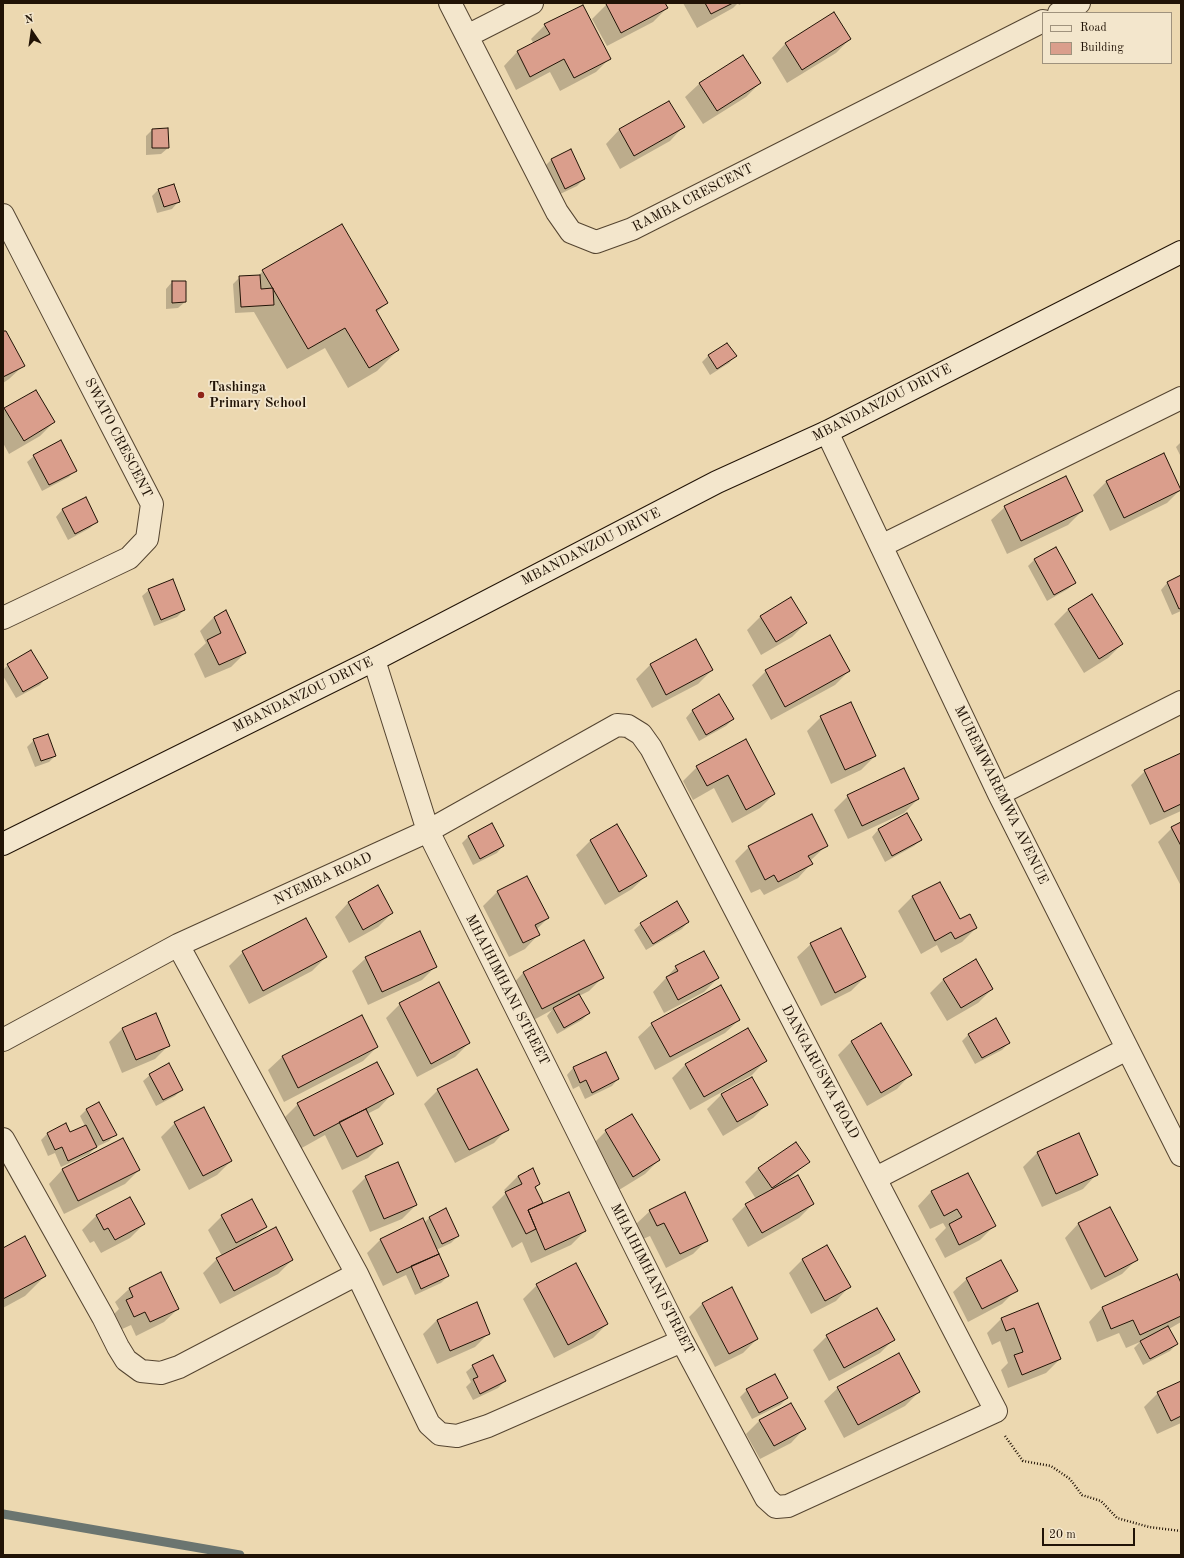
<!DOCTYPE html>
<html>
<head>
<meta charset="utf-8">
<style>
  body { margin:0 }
  #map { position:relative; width:1184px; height:1558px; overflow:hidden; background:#ecd8b0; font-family:"Old Standard TT",serif }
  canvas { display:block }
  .frame { position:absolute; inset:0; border:4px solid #211306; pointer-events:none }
  .legend { position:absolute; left:1042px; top:12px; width:130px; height:52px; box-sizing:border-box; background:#f3e6cc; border:1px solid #9f927d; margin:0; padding:5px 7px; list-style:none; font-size:12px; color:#211306 }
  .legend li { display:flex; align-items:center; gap:8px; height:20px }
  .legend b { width:20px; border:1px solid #9f927d }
  .north { position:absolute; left:12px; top:12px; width:40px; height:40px; -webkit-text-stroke:3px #f3e6cc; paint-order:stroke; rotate:347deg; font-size:11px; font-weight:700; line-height:16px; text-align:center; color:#211306 }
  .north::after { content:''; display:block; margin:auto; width:14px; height:18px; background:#211306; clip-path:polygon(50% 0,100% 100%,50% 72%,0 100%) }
  .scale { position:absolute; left:1042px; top:1528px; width:93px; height:18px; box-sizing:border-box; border:2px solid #211306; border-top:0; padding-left:5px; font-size:12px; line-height:14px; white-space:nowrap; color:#211306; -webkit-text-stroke:3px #f3e6cc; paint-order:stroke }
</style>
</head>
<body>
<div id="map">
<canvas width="1184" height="1558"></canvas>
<div class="frame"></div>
<ul class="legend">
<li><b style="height:5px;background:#f3e6cc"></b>Road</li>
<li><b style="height:11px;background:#da9e8c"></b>Building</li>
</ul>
<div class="north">N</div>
<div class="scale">20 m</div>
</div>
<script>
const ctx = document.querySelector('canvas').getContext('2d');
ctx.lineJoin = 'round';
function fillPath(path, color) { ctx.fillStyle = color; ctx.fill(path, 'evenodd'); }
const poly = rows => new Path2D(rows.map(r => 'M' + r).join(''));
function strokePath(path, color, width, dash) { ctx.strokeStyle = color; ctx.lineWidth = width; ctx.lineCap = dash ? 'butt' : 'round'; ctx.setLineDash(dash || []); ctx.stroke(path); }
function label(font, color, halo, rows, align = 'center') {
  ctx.font = font + ' "Old Standard TT",serif'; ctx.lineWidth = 3.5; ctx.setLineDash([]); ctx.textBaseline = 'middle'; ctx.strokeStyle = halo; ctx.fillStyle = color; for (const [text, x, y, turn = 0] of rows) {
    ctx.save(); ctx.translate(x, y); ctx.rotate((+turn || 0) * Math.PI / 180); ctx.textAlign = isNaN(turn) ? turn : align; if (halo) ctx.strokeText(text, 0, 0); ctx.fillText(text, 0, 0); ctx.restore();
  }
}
fillPath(poly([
  [610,3,664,3,667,8,653,22,607,46,592,19,606,5],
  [683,3,743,3,739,5,738,3,733,8,697,28],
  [834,14,850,39,836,53,787,83,772,58,785,44],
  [545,25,610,58,596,72,560,91,550,72,516,90,504,66,517,52,534,44,531,39],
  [742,56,760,83,746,97,703,124,685,97,699,84],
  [669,102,683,127,670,141,620,169,606,144,619,130],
  [152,130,168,148,161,154,146,155,146,136],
  [551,160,584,179,577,186,558,195,545,166],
  [159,189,178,202,172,209,157,213,152,196],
  [263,271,387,303,376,313,398,350,377,371,348,388,325,348,287,369,254,312,235,313,233,284,240,277,258,276],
  [172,282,185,302,178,308,166,309,166,289],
  [3,332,23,366,9,379,3,383],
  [708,356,735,356,729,363,710,375,702,362],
  [5,409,54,422,40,436,9,454,3,443,3,411],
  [1181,442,1181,457,1176,447],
  [34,456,75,470,69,477,42,491,27,462],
  [1106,482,1181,489,1167,503,1110,531,1093,495],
  [85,499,97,521,90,528,68,540,56,517,62,510],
  [1005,507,1082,511,1068,525,1007,554,991,520],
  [1034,560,1075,583,1068,589,1047,601,1028,566],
  [1181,576,1181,611,1172,615,1161,590,1167,583],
  [149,590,184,610,177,617,154,626,142,596],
  [1092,595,1122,644,1108,658,1084,673,1054,624,1068,610],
  [226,612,245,653,231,667,205,678,194,654,206,643,200,631,214,617],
  [761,616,806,623,792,637,761,655,747,630],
  [830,636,849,671,835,685,771,720,752,685,766,671],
  [696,641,712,670,698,684,652,708,636,679,650,665],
  [31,651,46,678,40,685,16,698,3,676,3,670,8,665],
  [719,696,733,719,726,726,699,741,686,718,692,711],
  [821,717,875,756,861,770,831,784,807,731],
  [34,740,55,756,49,762,35,767,27,747],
  [746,741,774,794,760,808,732,823,714,788,693,800,683,781,697,767],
  [1181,755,1181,811,1150,825,1131,785,1145,771],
  [848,796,918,799,904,813,848,839,834,810],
  [907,814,921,840,914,846,885,862,872,837,878,830],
  [1181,823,1181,886,1158,842,1172,828],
  [492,824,503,846,497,853,473,865,462,843,468,837],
  [616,825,646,876,632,889,605,905,576,855,590,841],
  [827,845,810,861,811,864,798,878,764,895,760,889,751,893,735,861,749,847],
  [527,877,548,918,536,930,538,935,525,949,509,957,483,906,497,892],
  [940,883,960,921,976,928,962,942,941,953,937,945,921,954,898,911,912,897],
  [378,887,392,913,378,927,349,943,335,917,348,903],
  [688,922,682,929,646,950,634,930,641,924],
  [811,944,865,977,851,991,821,1006,797,957],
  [243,952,326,957,312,971,249,1004,229,966],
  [366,958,436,966,422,980,368,1005,352,971],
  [676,967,718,978,704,992,664,1013,653,992],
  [523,973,602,978,589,991,579,996,589,1013,582,1020,557,1034,547,1016,552,1010,528,1023,510,987],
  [944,979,992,989,978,1003,947,1021,930,993],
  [439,984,469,1043,455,1057,417,1077,386,1018,400,1004],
  [361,1016,377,1047,363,1061,284,1102,268,1070,282,1057],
  [739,1020,725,1033,655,1070,638,1037,652,1024],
  [123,1028,169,1045,155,1059,122,1073,109,1042],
  [968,1035,1009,1043,1002,1050,975,1064,962,1041],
  [852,1041,910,1075,897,1089,867,1106,838,1055],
  [606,1053,618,1079,612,1086,585,1099,579,1086,573,1089,567,1075,573,1068],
  [765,1061,752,1075,690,1110,672,1078,686,1064],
  [150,1075,181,1090,175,1096,156,1106,143,1081],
  [752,1078,767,1104,753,1118,723,1136,707,1109,721,1095],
  [438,1090,507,1129,494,1143,455,1163,424,1104],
  [392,1094,379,1108,367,1114,382,1144,368,1158,342,1170,325,1135,300,1149,284,1118,298,1104],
  [86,1110,115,1134,109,1141,96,1147,89,1154,61,1167,55,1153,48,1156,41,1140,48,1133,70,1133,85,1126,80,1116],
  [631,1115,659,1160,645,1174,619,1190,592,1145,606,1131],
  [175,1123,231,1161,217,1175,189,1190,161,1137],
  [1078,1135,1096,1175,1083,1189,1042,1207,1023,1167,1037,1153],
  [123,1140,139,1170,125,1184,64,1214,49,1184,62,1170],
  [808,1162,788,1180,813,1204,799,1218,748,1247,732,1219,746,1205,756,1199,745,1182,759,1168],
  [968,1174,994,1226,980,1240,945,1258,935,1239,946,1228,943,1223,930,1229,918,1206,931,1192],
  [518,1176,539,1184,535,1189,543,1204,585,1231,571,1245,531,1263,522,1242,512,1248,492,1207,506,1193,504,1190],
  [366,1177,416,1205,402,1219,370,1232,352,1191],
  [130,1198,144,1224,130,1238,101,1253,94,1241,90,1243,82,1230,96,1216],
  [1110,1208,1136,1260,1122,1274,1091,1290,1065,1238,1078,1224],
  [446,1209,458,1236,451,1243,436,1250,448,1276,441,1283,415,1295,406,1275,383,1286,367,1253,381,1239,424,1223,429,1218],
  [650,1211,707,1240,693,1254,666,1268,650,1236,643,1239,636,1224],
  [222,1216,266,1227,253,1239,292,1260,278,1274,220,1304,203,1273,217,1259,222,1256,208,1230],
  [3,1249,45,1276,25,1296,3,1308],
  [803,1259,849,1287,836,1301,811,1314,789,1273],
  [161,1274,178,1309,164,1322,136,1336,131,1325,120,1330,113,1315,119,1309,115,1302,129,1289],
  [1177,1275,1181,1285,1181,1322,1169,1329,1177,1344,1170,1351,1143,1365,1134,1348,1140,1342,1126,1348,1119,1333,1097,1342,1089,1322,1102,1308],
  [967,1279,1016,1290,1002,1304,968,1322,953,1292],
  [537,1285,607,1324,593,1338,554,1358,523,1299],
  [703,1303,757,1339,743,1353,715,1367,689,1317],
  [477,1304,489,1333,475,1347,437,1364,423,1334,437,1320],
  [1038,1305,1060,1359,1046,1373,1008,1388,1001,1370,1008,1363,1000,1341,992,1345,987,1333,1001,1319],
  [877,1309,894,1339,880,1353,829,1381,813,1350,827,1336],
  [473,1366,505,1381,498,1388,473,1400,466,1387,471,1382,466,1372],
  [1181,1383,1181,1423,1157,1434,1144,1407,1158,1393],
  [838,1388,919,1392,905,1406,844,1438,824,1401],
  [747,1390,787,1398,780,1405,752,1419,740,1397],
  [760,1420,804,1429,791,1443,760,1459,746,1434]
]), '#0003');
strokePath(poly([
  [3,1514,240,1555]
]), '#6b7570', 9);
const building = poly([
  [608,3,665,3,668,8,621,33,606,4,608,3],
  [705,3,733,3,711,14,705,3],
  [583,5,611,59,574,78,564,59,530,77,517,51,550,34,544,24,583,5],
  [834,12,851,39,802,70,785,43,834,12],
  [743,55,761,83,717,111,699,83,743,55],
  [669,101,685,127,634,156,619,129,669,101],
  [168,128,169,148,152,148,152,129,168,128],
  [571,149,585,179,565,189,551,159,571,149],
  [174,184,180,202,164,207,158,189,174,184],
  [342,224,388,303,376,310,399,350,369,368,345,328,308,349,262,270,342,224],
  [260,275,261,289,273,288,274,305,241,307,239,276,260,275],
  [172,281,186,281,186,302,172,303,172,281],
  [3,331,6,331,25,366,3,377,3,331],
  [727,343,737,356,717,369,708,355,727,343],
  [36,390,55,422,24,441,4,408,36,390],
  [61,440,77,471,49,485,33,455,61,440],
  [1164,453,1181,490,1124,518,1106,481,1164,453],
  [1066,476,1083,511,1021,541,1004,506,1066,476],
  [86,497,98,522,75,534,62,509,86,497],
  [1056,547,1076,583,1054,595,1034,559,1056,547],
  [1181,575,1181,608,1179,609,1167,582,1181,575],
  [173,579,185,610,161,620,148,589,173,579],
  [1092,594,1123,644,1099,659,1068,609,1092,594],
  [791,597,807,623,776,642,760,616,791,597],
  [226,610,246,653,219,665,207,640,221,633,214,617,226,610],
  [830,635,850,671,785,707,765,670,830,635],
  [696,639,713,670,666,695,650,664,696,639],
  [31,650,48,678,23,692,7,664,31,650],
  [719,694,734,719,706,735,692,710,719,694],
  [851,702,876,756,845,770,820,716,851,702],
  [48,734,56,756,41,761,33,739,48,734],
  [746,739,775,794,746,810,728,775,707,786,696,766,746,739],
  [1181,753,1181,804,1164,812,1144,770,1181,753],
  [904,768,919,799,862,826,847,795,904,768],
  [907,813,922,840,892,856,878,829,907,813],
  [812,814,828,846,808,856,813,864,778,882,774,875,765,880,748,846,812,814],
  [1181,822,1181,846,1171,827,1181,822],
  [492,823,504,846,480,859,468,836,492,823],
  [617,824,647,876,619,892,590,840,617,824],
  [527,876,549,918,535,925,540,935,523,943,497,891,527,876],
  [940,882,960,919,970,914,977,928,955,939,951,932,935,941,912,896,940,882],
  [378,885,393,913,363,930,348,902,378,885],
  [677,901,689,922,653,944,640,923,677,901],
  [306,918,327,957,263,991,242,951,306,918],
  [841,928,866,977,835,993,810,943,841,928],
  [420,931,437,967,382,992,365,957,420,931],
  [584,940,604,978,542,1009,523,972,584,940],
  [704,951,719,978,678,1000,666,977,678,971,675,966,704,951],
  [976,959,993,989,961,1008,943,979,976,959],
  [439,982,470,1043,431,1064,399,1003,439,982],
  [721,985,740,1020,670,1057,651,1023,721,985],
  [579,994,590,1013,564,1028,553,1008,579,994],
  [156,1013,170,1046,136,1060,122,1028,156,1013],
  [362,1015,378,1047,298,1088,282,1056,362,1015],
  [996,1018,1010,1043,982,1058,968,1034,996,1018],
  [881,1023,912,1075,881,1093,851,1041,881,1023],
  [748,1028,767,1061,704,1097,685,1064,748,1028],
  [606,1052,619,1079,592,1093,586,1080,580,1083,573,1067,606,1052],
  [377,1062,394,1094,314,1136,297,1103,377,1062],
  [169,1063,183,1090,163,1100,149,1074,169,1063],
  [477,1069,509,1130,469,1150,437,1089,477,1069],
  [752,1077,768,1105,737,1122,721,1094,752,1077],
  [99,1102,117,1135,103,1141,86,1109,99,1102],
  [204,1107,232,1161,203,1176,174,1122,204,1107],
  [366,1109,383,1144,357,1157,339,1122,366,1109],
  [632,1114,660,1160,633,1177,605,1130,632,1114],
  [66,1123,70,1132,86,1125,97,1147,68,1161,62,1147,55,1150,47,1133,66,1123],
  [1079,1133,1098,1175,1056,1194,1037,1152,1079,1133],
  [123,1138,140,1170,78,1201,62,1169,123,1138],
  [796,1142,810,1162,772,1188,758,1168,796,1142],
  [398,1162,417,1205,384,1219,365,1176,398,1162],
  [533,1168,540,1184,535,1187,543,1203,528,1210,536,1229,526,1234,505,1192,522,1184,518,1176,533,1168],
  [968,1173,996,1226,959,1245,949,1224,962,1217,957,1209,944,1216,931,1191,968,1173],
  [798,1175,814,1204,762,1233,745,1204,798,1175],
  [569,1192,586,1231,545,1250,528,1210,569,1192],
  [685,1192,708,1241,680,1254,664,1223,657,1226,649,1210,685,1192],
  [130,1197,145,1224,115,1240,108,1228,104,1230,96,1215,130,1197],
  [252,1199,267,1227,236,1243,221,1215,252,1199],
  [1110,1207,1138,1260,1105,1277,1078,1223,1110,1207],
  [446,1208,459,1236,442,1244,429,1217,446,1208],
  [423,1218,439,1254,397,1273,380,1239,423,1218],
  [276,1227,293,1260,234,1291,216,1258,276,1227],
  [25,1236,46,1276,3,1299,3,1248,25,1236],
  [827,1245,851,1287,825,1301,802,1259,827,1245],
  [439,1254,449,1276,421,1289,411,1266,439,1254],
  [1001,1260,1018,1291,982,1309,966,1278,1001,1260],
  [576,1263,608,1324,568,1345,536,1284,576,1263],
  [161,1272,179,1309,150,1322,145,1312,134,1317,126,1300,133,1297,129,1288,161,1272],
  [1177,1274,1181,1283,1181,1316,1140,1335,1133,1320,1111,1329,1102,1307,1177,1274],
  [732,1287,758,1339,729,1354,702,1303,732,1287],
  [477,1302,490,1334,450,1351,437,1320,477,1302],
  [1038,1303,1061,1359,1022,1375,1014,1355,1023,1352,1014,1328,1006,1331,1001,1318,1038,1303],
  [877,1308,895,1340,844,1368,826,1335,877,1308],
  [1168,1326,1178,1344,1150,1359,1140,1341,1168,1326],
  [899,1353,920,1392,858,1425,837,1387,899,1353],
  [493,1355,506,1381,480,1394,473,1379,478,1377,472,1365,493,1355],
  [775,1374,788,1398,759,1413,746,1389,775,1374],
  [1181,1381,1181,1416,1171,1421,1157,1392,1181,1381],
  [791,1403,806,1429,774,1446,759,1420,791,1403]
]);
fillPath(building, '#da9e8c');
strokePath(building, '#211306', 1);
const street = poly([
  [450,3,557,212,571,232,596,242,632,229,1043,21],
  [1059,13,1079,3],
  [467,36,532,3],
  [3,215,152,504,147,539,129,558,3,618],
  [827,432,999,794,1181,1155],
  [881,546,1181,398],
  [999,794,1181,702],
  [178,945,357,1274,429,1424,440,1434,457,1436,488,1426,682,1341],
  [3,1040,178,945,428,831,617,725,628,726,641,734,651,748,996,1411,788,1506,776,1507,766,1498,682,1341,428,831,374,660],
  [3,1139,103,1317,118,1347,126,1360,141,1371,161,1373,179,1367,357,1274],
  [876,1178,1127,1049]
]);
const secondary = poly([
  [3,844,374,660,717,482,827,432,1181,252]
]);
strokePath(street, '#544430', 24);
strokePath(secondary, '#211306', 24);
strokePath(poly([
  [1005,1436,1023,1461,1051,1466,1070,1479,1082,1495,1101,1501,1117,1518,1149,1527,1181,1531]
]), '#211306', 2.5, [1, 2]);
strokePath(street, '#f3e6cc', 22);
strokePath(secondary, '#f3e6cc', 22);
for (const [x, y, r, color] of [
  [201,395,4,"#8f2418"]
]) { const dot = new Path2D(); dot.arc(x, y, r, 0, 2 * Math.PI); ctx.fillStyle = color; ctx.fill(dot); strokePath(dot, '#f3e6cc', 1.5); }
label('14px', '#211306', '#f3e6cc', [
  ["RAMBA CRESCENT",693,198,-27],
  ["MBANDANZOU DRIVE",882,403,-27],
  ["SWATO CRESCENT",118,438,63],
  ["MBANDANZOU DRIVE",591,547,-27],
  ["MBANDANZOU DRIVE",303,695,-26],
  ["MUREMWAREMWA AVENUE",1001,795,64],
  ["NYEMBA ROAD",323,879,-25],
  ["MHAIHIMHANI STREET",507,990,63],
  ["DANGARUSWA ROAD",820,1072,62],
  ["MHAIHIMHANI STREET",652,1279,63]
]);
label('bold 14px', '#211306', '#f3e6cc', [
  ["Tashinga",209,387],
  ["Primary School",209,403]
], 'left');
</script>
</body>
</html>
